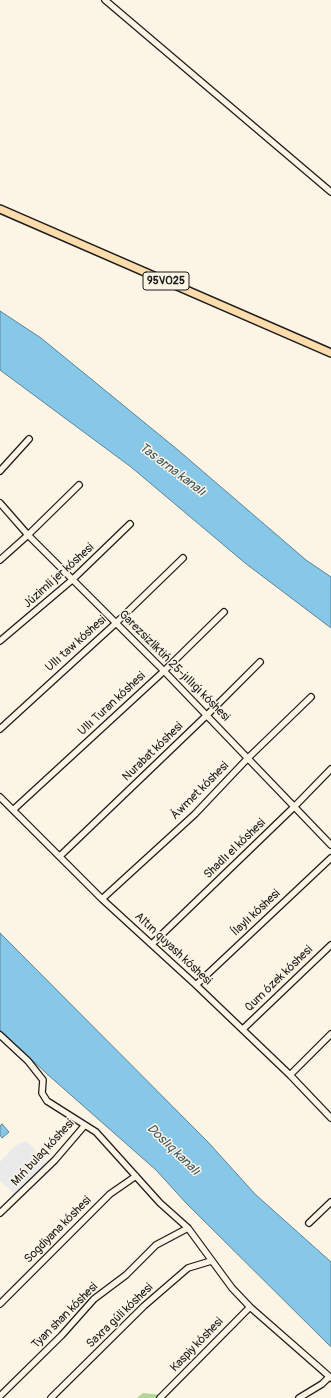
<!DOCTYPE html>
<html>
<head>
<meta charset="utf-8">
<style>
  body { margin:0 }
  canvas { display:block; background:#fcf5e5 }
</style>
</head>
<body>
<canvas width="331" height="1398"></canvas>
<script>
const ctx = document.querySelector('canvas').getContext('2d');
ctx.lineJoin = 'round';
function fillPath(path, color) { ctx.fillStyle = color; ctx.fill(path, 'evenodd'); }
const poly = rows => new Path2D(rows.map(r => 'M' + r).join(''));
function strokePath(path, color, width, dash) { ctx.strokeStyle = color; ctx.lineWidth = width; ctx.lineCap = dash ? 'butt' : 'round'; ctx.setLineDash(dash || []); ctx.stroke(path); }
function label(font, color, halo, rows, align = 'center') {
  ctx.font = font + ' Pangolin,sans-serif'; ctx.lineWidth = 3; ctx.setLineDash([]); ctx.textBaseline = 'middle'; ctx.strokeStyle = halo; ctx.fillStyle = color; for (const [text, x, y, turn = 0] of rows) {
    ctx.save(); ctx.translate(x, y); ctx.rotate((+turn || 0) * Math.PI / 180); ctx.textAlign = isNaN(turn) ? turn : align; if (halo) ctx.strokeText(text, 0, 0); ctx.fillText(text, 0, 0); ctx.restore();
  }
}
fillPath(poly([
  [26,1141,47,1161,14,1194,0,1181,0,1162,15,1146]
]), '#eaeaea');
fillPath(poly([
  [143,1393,161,1395,163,1398,137,1398]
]), '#b1d894');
const water = poly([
  [0,311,41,338,178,450,306,560,331,577,331,628,245,563,131,467,0,370,0,311],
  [0,933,208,1142,255,1194,331,1262,331,1347,186,1203,156,1170,47,1074,0,1030,0,933],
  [2,1124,9,1132,2,1138,0,1135,0,1126,2,1124]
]);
fillPath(water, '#87c7e8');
strokePath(water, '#5c8396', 1);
const minor = poly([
  [105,0,331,192],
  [0,471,29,439],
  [0,503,28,535,164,671,331,845],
  [0,560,28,535,79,485],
  [0,641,72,580,130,524],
  [0,729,116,623,183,558],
  [0,797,102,899,196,985,290,1075,331,1118],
  [13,810,164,671,224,612],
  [60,856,207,715,260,662],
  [102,899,195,814,248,758,311,697],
  [152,944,294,807,331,769],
  [196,985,331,858],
  [243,1029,331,945],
  [0,1035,28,1061,43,1080,42,1093,47,1101,96,1132,160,1203,188,1228,232,1288,250,1307,331,1378],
  [290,1075,331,1034],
  [0,1213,55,1160,85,1125],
  [309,1223,331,1202],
  [0,1304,110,1194,136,1176],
  [0,1396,62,1335,94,1299,126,1275,156,1245,188,1228],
  [51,1398,144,1306,188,1268,211,1261],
  [160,1398,250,1307],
  [299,1398,322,1384,329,1377]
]);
const major = poly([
  [0,209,331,353]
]);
strokePath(minor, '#1c1c1c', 8);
strokePath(major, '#1c1c1c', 10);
strokePath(minor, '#fcf5e5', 5.5);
strokePath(major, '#fcdcac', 7);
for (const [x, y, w] of [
  [166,281,46]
]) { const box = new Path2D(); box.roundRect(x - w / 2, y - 9, w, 18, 3); ctx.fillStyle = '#fcf5e5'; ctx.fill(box); strokePath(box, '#1c1c1c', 1); }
label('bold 11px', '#1c1c1c', null, [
  ["95V025",166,281]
]);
label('12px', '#1c1c1c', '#fcf5e5', [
  ["Júzimli jer kóshesi",59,576,-42],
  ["Ullı taw kóshesi",76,644,-42],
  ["Ǵarezsizliktiń 25-jıllıǵı kóshesi",174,666,45],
  ["Ullı Turan kóshesi",112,704,-43],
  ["Nurabat kóshesi",153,752,-44],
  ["Áwmet kóshesi",200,791,-45],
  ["Shadlı el kóshesi",235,849,-44],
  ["Ílaylı kóshesi",256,913,-43],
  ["Altın quyash kóshesi",173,949,43],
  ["Qum ózek kóshesi",279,979,-44],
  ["Mıń bulaq kóshesi",43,1153,-47],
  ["Sogdiyana kóshesi",58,1230,-45],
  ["Tyan shan kóshesi",65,1316,-45],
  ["Saxra gúli kóshesi",120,1316,-44],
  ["Kaspiy kóshesi",197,1345,-46]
]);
label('italic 13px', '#415863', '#fcf5e5', [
  ["Tas arna kanalı",172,470,37],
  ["Doslıq kanalı",173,1150,44]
]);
</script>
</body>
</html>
